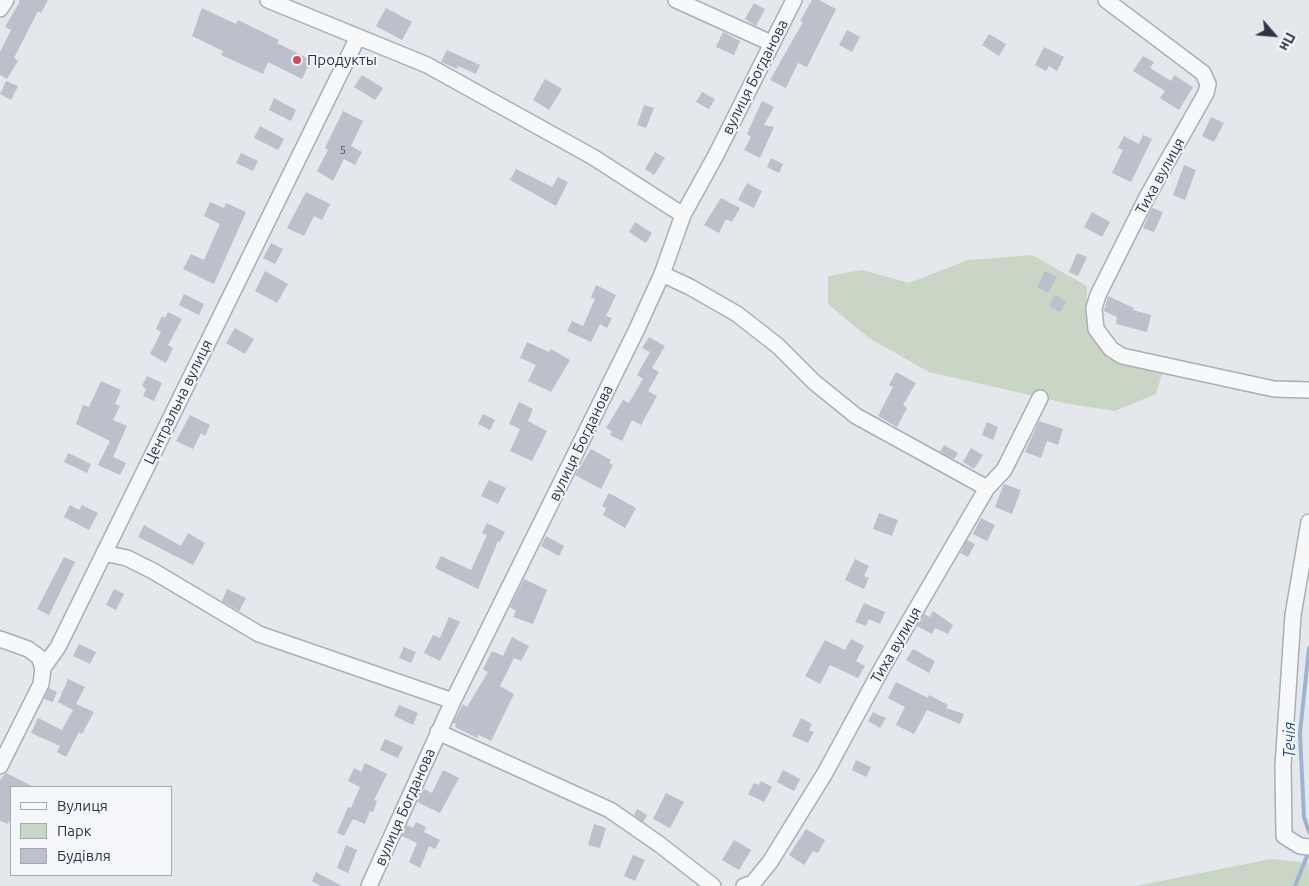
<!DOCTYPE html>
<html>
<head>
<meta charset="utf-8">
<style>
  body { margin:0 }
  #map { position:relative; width:1309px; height:886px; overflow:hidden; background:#e4e7ec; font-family:Ubuntu,sans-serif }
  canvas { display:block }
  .legend { position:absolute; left:10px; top:786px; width:162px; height:90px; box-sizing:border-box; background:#f4f6f9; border:1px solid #a4a8b1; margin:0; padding:6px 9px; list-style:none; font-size:15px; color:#2b3445 }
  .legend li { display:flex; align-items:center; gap:10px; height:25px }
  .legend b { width:25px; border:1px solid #a4a8b1 }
  .north { position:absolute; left:1249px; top:10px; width:50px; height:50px; -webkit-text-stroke:4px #f4f6f9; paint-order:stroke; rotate:117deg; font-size:14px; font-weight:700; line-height:20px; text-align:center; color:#2b3445 }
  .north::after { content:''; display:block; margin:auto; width:18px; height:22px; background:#2b3445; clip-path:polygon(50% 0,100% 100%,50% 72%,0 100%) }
</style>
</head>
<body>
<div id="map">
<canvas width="1309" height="886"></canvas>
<ul class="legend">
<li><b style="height:6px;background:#f7f8fa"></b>Вулиця</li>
<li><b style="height:14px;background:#c9d6c5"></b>Парк</li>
<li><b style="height:14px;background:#bbc0ca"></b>Будівля</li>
</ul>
<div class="north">Пн</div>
</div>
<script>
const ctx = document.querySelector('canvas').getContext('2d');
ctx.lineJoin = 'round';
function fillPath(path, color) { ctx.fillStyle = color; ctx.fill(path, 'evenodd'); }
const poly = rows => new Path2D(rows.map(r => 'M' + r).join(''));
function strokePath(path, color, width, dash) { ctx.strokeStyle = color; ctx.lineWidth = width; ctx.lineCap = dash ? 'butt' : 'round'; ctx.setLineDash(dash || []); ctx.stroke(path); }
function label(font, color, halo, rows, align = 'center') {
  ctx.font = font + ' Ubuntu,sans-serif'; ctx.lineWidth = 4; ctx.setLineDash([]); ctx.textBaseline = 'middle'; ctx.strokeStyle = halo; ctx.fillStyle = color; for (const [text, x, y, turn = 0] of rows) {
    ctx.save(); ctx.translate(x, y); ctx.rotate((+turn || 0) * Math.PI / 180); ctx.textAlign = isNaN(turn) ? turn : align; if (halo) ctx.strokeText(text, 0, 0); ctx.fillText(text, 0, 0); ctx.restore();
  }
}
fillPath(poly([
  [1032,255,1087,286,1086,317,1107,358,1162,374,1156,394,1115,411,1069,404,929,372,869,338,828,304,828,276,862,270,909,283,968,260],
  [1271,859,1309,863,1309,886,1136,886]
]), '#c9d6c5');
strokePath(poly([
  [1309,648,1300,733,1304,817,1309,832],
  [1295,886,1309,851]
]), '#9fb4cc', 4);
fillPath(poly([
  [18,0,48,0,41,13,38,11,14,58,18,61,7,79,0,75,0,52,11,30,5,27,20,1],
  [812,0,819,0,836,9,807,67,798,63,786,88,770,80,803,22,800,21],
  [754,3,765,9,756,26,745,19],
  [202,8,236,24,238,20,279,40,277,43,311,60,302,79,268,62,263,74,221,55,223,51,192,36],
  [386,8,412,22,402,40,376,26],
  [847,30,860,37,852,52,839,45],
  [723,32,740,41,734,55,716,47],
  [989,34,1006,44,999,56,982,45],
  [1044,47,1064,57,1057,71,1049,66,1046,71,1035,65],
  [447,50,480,65,476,74,458,66,457,69,441,62],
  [1143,56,1154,62,1150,68,1171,81,1174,75,1193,87,1179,110,1160,98,1165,91,1133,71],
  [362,75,383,88,375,100,354,87],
  [545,79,562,89,549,110,533,100],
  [6,81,18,86,11,100,0,94],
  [702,92,715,99,709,109,696,102],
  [274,98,296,110,291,121,269,110],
  [762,101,774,107,764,125,774,127,760,158,744,150,751,137,747,134],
  [644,105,654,108,646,128,637,125],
  [343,111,363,121,351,146,362,152,355,165,344,159,333,181,317,171,328,150,325,148],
  [1211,117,1224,123,1214,142,1202,136],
  [260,126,284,139,278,150,254,138],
  [1143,135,1152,139,1131,182,1112,173,1123,150,1118,148,1124,136,1139,144],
  [655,152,665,158,654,175,645,169],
  [241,153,258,161,253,171,236,163],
  [771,158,783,164,779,173,767,167],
  [1184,165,1196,170,1185,200,1173,195],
  [516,169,552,187,558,177,568,182,556,206,510,180],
  [747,183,762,191,754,208,738,200],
  [306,192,330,204,322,220,314,216,304,236,287,228],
  [721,198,740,208,732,222,726,219,719,233,704,225],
  [210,202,224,208,226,203,246,212,214,284,183,269,191,254,204,260,220,224,204,216],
  [1152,208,1163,212,1154,232,1143,228],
  [1092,212,1110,222,1102,237,1084,227],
  [635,222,652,233,646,243,629,232],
  [271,243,283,249,275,264,263,258],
  [1077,253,1087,257,1078,276,1069,272],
  [265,271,288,284,277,303,255,291],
  [1045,271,1057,277,1048,293,1037,287],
  [596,285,616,295,606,316,612,318,607,328,600,324,591,342,567,331,572,321,583,326,595,299,591,297],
  [184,294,204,304,199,315,179,305],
  [1055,295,1066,301,1060,312,1049,306],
  [1108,296,1134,308,1133,310,1151,315,1147,332,1116,324,1117,317,1104,311],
  [168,312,182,319,168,345,173,348,166,363,150,354,161,332,156,329,162,316,165,318],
  [235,328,254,339,245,354,226,343],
  [649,337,665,346,652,368,659,372,648,391,657,396,641,425,632,420,622,441,610,435,612,431,606,428,623,400,629,403,643,379,637,375,650,352,642,348],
  [527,342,549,352,551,349,570,360,551,392,528,381,536,365,520,358],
  [896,372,916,383,903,405,907,408,897,427,878,416,893,387,889,385],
  [147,376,162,383,154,401,143,396,146,389,142,386],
  [101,381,121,390,115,404,120,406,113,420,127,426,113,457,126,463,120,475,98,465,110,441,76,424,83,405,89,407],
  [519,402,533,409,528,421,547,431,532,461,510,451,520,429,509,424],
  [483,414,495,420,490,430,478,424],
  [190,415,210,425,205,436,201,433,193,449,176,441],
  [1039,421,1063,429,1058,445,1047,441,1041,458,1025,452],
  [987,422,998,427,993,440,982,435],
  [944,445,958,453,954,459,940,452],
  [971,448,983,455,974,469,963,462],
  [591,449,611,460,609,463,613,465,601,489,575,475],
  [68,453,91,464,87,473,64,462],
  [489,480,506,488,498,504,481,496],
  [1004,484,1021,490,1012,514,995,507],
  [609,493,636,508,625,528,603,515,606,508,602,506],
  [70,505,79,510,82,505,98,513,89,530,64,517],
  [879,513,898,520,892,536,873,529],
  [981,518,995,525,987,541,973,534],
  [487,523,505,532,500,542,498,541,478,589,435,568,441,556,471,570,487,535,482,533],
  [144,525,181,546,188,533,205,543,193,565,138,537],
  [546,536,564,546,559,556,541,546],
  [967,540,975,544,968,557,960,553],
  [64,557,75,562,49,615,37,609],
  [855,559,869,566,864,576,869,578,864,589,845,580],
  [524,579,547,590,533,624,513,617,516,611,510,607],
  [114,589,124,594,116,610,106,605],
  [227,589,246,598,239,611,222,601],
  [864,603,885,612,880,624,869,619,866,626,855,622],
  [933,611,953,625,948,634,935,628,932,634,917,626,924,614,930,617],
  [449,617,460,622,440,661,424,653,433,635,440,638],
  [512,637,529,646,521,661,514,658,500,686,514,694,491,741,479,735,477,738,455,727,456,724,453,723,463,704,467,707,488,672,483,669,492,651,503,656],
  [851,639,864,646,856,661,865,666,858,678,830,665,820,684,805,676,825,640,845,650],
  [79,644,96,652,90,664,73,656],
  [404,647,416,652,411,663,399,658],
  [913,649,935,661,929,673,906,660],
  [68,679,85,687,76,704,94,712,82,734,79,732,66,757,57,752,60,746,31,733,38,718,62,730,73,710,58,702],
  [896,682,928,698,929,695,948,705,946,708,964,714,960,724,927,710,914,734,896,725,905,707,888,698],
  [49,688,57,692,53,702,44,699],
  [399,705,418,713,413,725,394,716],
  [873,712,886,718,880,728,868,721],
  [801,718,812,724,809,730,814,732,808,743,792,736],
  [385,739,403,747,398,758,380,750],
  [856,760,871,767,866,777,852,770],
  [365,763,387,774,374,800,377,801,373,812,370,811,365,824,353,819,344,836,337,833,348,807,351,808,360,787,348,781,354,768,361,772],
  [443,770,459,778,440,813,417,802,424,789,432,793],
  [783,770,800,779,794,791,777,782],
  [6,773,34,787,11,787,11,817,8,824,0,821,0,780],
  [761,781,772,787,764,802,748,794,754,783,759,785],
  [666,793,684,802,670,828,653,819],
  [637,809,647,815,643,822,634,815],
  [416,822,426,827,424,832,440,840,435,849,429,846,420,868,409,862,417,843,402,836,407,825,413,828],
  [594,824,606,828,600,848,588,845],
  [806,829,825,840,818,853,813,851,804,865,789,855],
  [734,840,751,850,739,870,722,860],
  [346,845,357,850,348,873,337,868],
  [633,855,645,860,635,881,624,876],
  [316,872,342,886,321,886,312,881]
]), '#bbc0ca');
const minor = poly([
  [268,0,427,65,593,157,683,215],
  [676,0,771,43],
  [1106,0,1203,73,1208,84,1206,93,1147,197,1098,295,1094,308,1096,329,1111,349,1122,356,1274,389,1309,390],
  [0,9,6,0],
  [662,274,690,287,737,314,778,346,814,382,856,416,987,488],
  [1309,522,1293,615,1283,766,1284,836,1300,846,1309,847],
  [104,553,127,558,153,571,259,634,453,701],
  [0,639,28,649,39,657,43,668],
  [438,732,610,810,659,844,713,886],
  [0,766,41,684,43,668,58,647,358,37],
  [369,886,453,701,636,331,662,274,683,215,716,155,794,0],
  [744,886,753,883,770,862,825,773,882,668,987,488,1004,470,1040,398]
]);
strokePath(minor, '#a9aeb7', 18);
strokePath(minor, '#f7f8fa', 15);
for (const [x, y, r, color] of [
  [297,60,5,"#d1495b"]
]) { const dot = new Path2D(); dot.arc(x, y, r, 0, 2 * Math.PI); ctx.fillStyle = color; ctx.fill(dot); strokePath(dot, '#f4f6f9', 2); }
label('12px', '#4f5766', null, [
  ["5",343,150]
]);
label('15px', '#2b3445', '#f4f6f9', [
  ["Продукты",307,60]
], 'left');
label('15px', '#2b3445', '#f4f6f9', [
  ["вулиця Богданова",755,77,-63],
  ["Тиха вулиця",1160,176,-61],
  ["Центральна вулиця",178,402,-64],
  ["вулиця Богданова",581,443,-64],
  ["Тиха вулиця",896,645,-60],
  ["вулиця Богданова",405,807,-66]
]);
label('italic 16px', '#34527a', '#f4f6f9', [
  ["Течія",1290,740,-90]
]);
</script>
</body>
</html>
